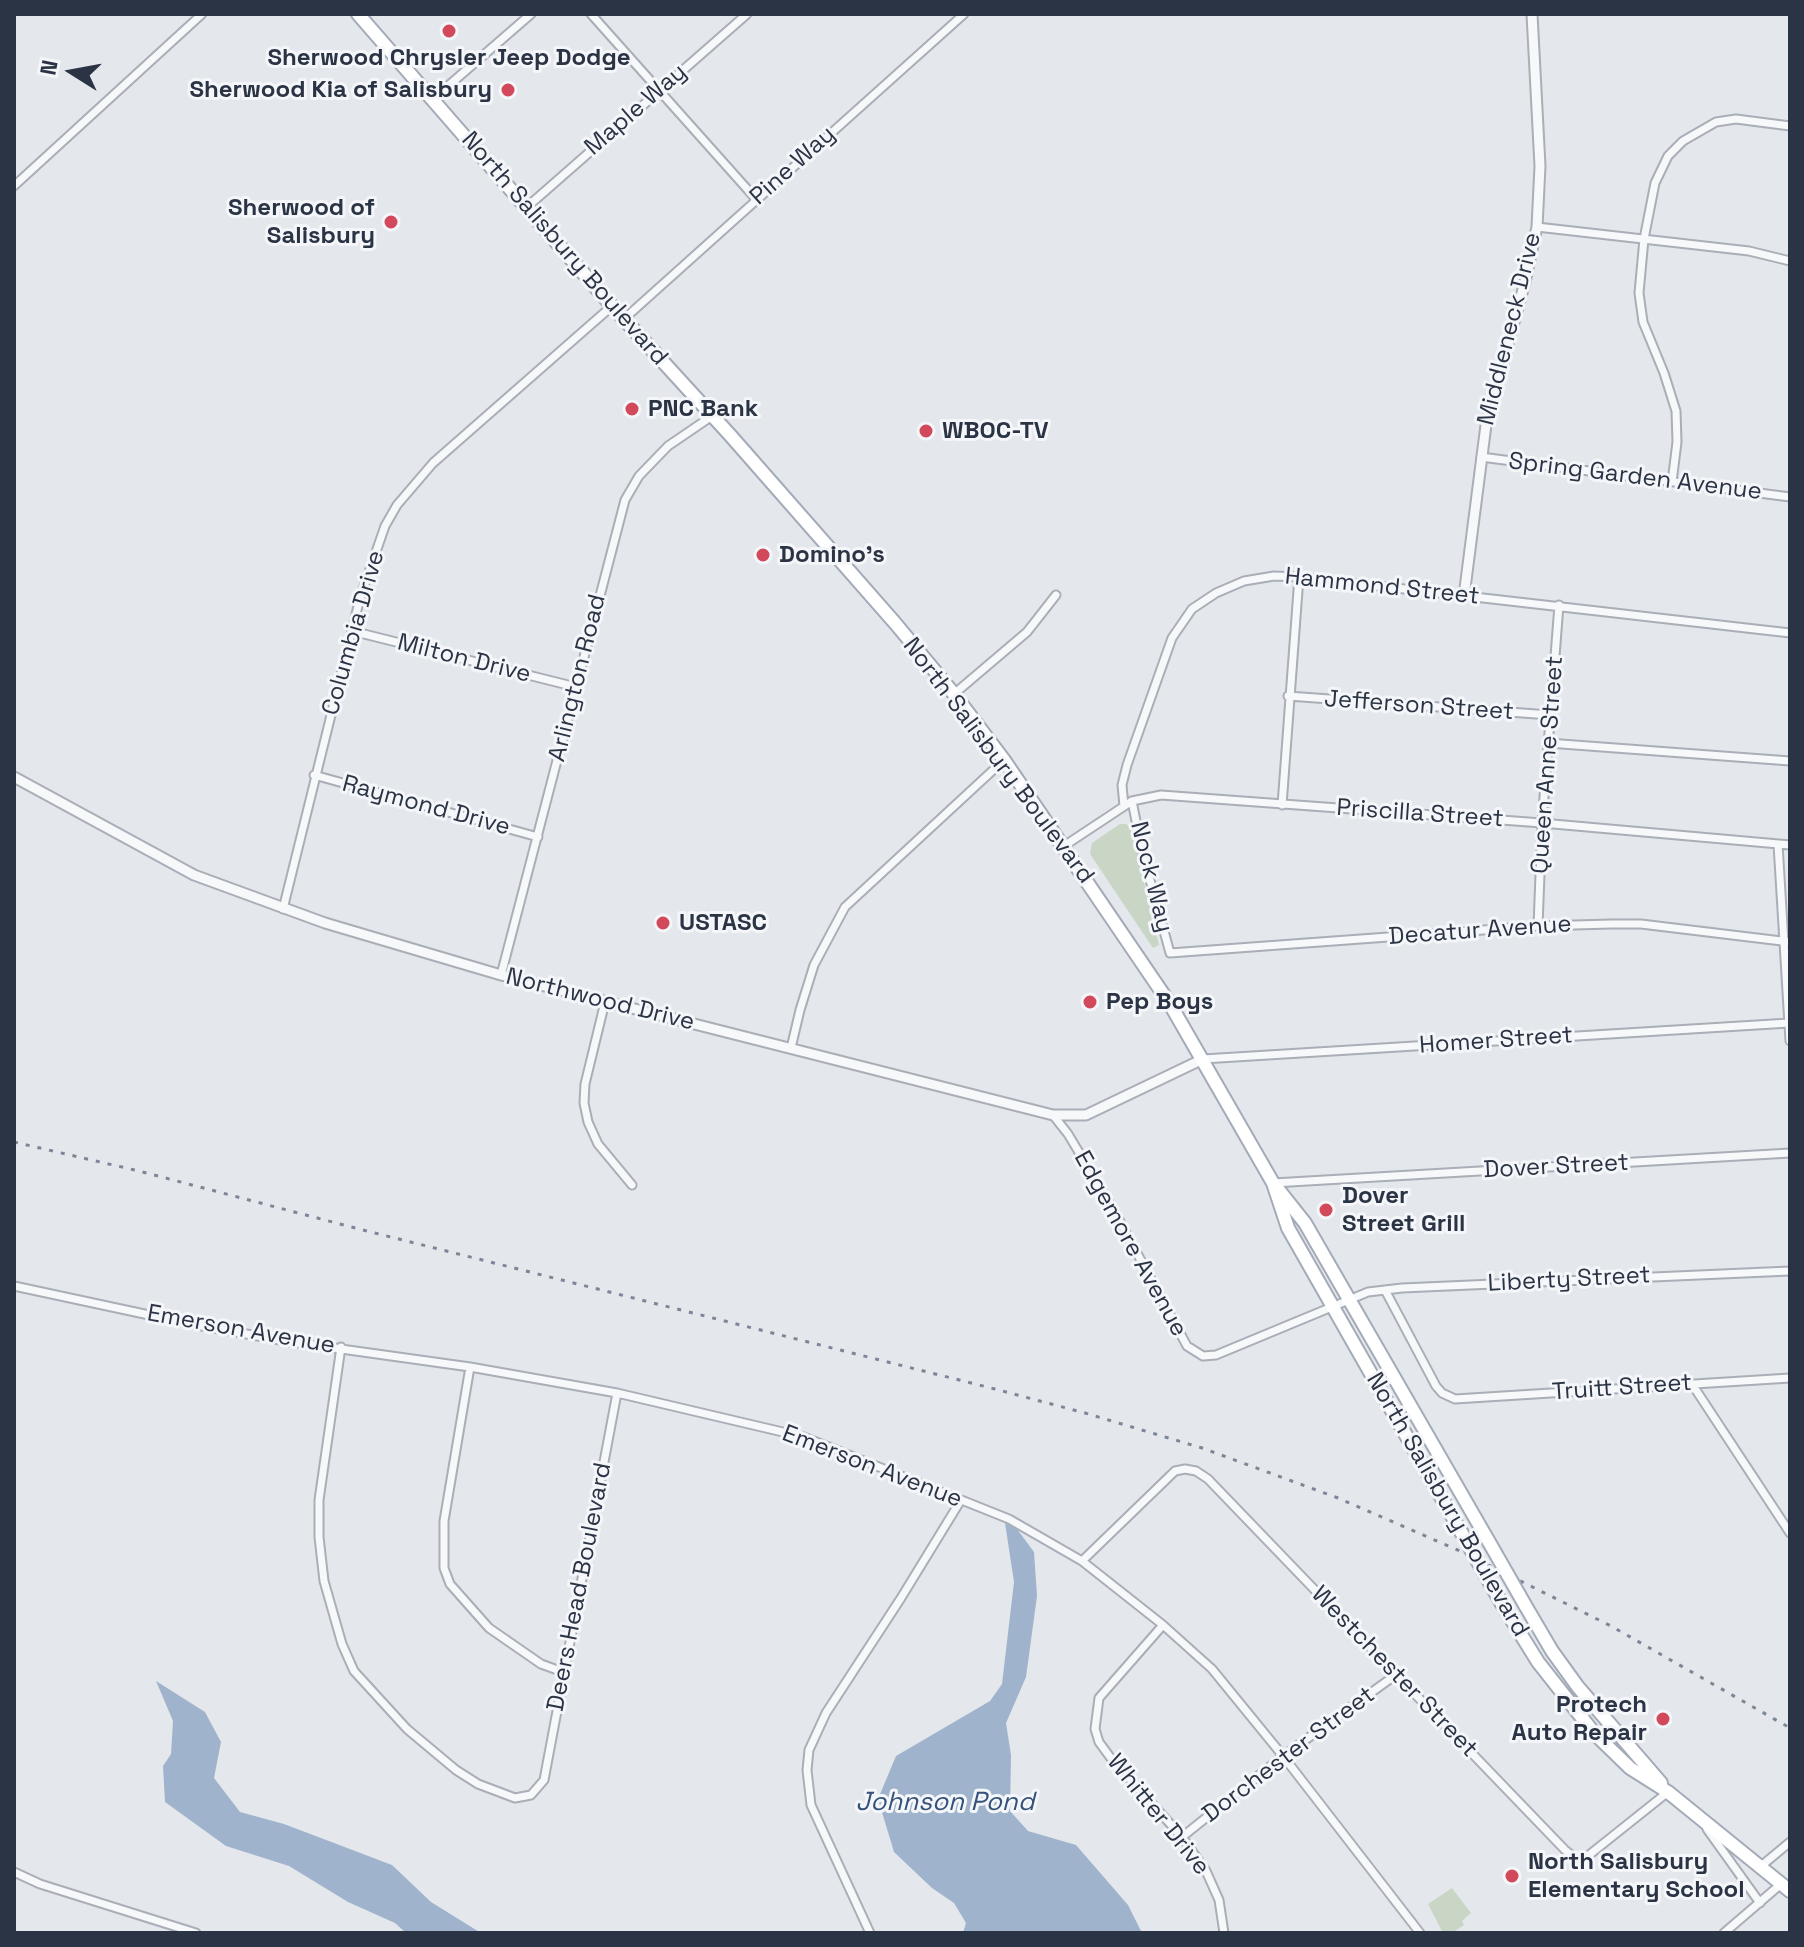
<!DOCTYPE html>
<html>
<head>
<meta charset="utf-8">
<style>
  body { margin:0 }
  #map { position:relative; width:1804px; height:1947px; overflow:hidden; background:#e4e7ec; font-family:"Space Grotesk",sans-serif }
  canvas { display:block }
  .frame { position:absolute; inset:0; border:16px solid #2b3445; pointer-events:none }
  .north { position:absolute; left:32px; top:32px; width:80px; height:80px; -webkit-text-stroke:6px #f4f6f9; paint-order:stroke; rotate:281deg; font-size:22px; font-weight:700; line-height:32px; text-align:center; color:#2b3445 }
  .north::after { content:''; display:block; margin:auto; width:28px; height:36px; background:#2b3445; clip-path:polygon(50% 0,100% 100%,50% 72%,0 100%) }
</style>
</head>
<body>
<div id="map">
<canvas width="1804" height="1947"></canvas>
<div class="frame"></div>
<div class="north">N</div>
</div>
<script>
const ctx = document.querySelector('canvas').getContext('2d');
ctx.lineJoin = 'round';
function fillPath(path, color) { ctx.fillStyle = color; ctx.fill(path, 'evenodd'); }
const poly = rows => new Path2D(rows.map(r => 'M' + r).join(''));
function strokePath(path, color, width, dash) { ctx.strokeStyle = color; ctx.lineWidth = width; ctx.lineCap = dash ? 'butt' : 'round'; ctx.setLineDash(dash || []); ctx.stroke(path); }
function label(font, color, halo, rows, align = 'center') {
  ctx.font = font + ' "Space Grotesk",sans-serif'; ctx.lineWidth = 6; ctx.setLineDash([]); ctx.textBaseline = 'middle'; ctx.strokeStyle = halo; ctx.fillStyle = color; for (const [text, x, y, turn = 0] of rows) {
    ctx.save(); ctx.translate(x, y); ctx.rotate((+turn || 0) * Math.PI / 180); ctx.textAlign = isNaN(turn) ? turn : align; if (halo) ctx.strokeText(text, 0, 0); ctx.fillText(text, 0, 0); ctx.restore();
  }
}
fillPath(poly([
  [1120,824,1126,824,1131,828,1159,945,1153,948,1090,854,1092,843],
  [1452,1888,1471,1913,1462,1921,1464,1925,1452,1933,1443,1933,1428,1904]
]), '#c9d6c5');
fillPath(poly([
  [1005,1523,1017,1529,1034,1552,1037,1596,1026,1677,1006,1723,1011,1755,1010,1811,1028,1831,1076,1845,1128,1905,1142,1933,963,1933,966,1923,954,1903,932,1888,894,1852,878,1799,896,1756,990,1701,1002,1684,1014,1582],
  [156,1681,205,1712,221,1742,214,1778,240,1812,284,1824,392,1865,431,1902,481,1933,406,1933,395,1923,348,1902,289,1866,226,1846,165,1802,163,1766,171,1754,173,1721]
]), '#9fb4cc');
const minor = poly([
  [591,14,756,199],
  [433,99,531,14],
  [14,186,202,14],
  [527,207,747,14],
  [1537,227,1749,251,1790,261],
  [624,319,964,14],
  [1481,457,1790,497],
  [1672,482,1677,442,1676,411,1664,373,1643,322,1639,293,1644,239,1655,183,1668,156,1683,141,1716,122,1736,119,1790,126],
  [352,631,576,687],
  [954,694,1027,632,1056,595],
  [1288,696,1550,715],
  [1548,743,1790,761],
  [314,775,538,837],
  [1132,801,1142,851,1170,953,1538,926,1611,924,1641,924,1790,942],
  [1282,805,1299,577],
  [1124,806,1122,785,1127,765,1172,638,1192,609,1216,593,1244,581,1274,576,1299,577,1790,633],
  [1778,844,1790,1041],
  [1064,846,1132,801,1161,795,1542,823,1790,845],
  [283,909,360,598,385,526,397,505,433,463,612,306],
  [1538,926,1542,823,1559,605],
  [501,975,625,500,639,476,668,446,712,416],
  [605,1002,585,1084,584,1103,588,1122,598,1144,632,1185],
  [791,1048,800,1010,814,965,845,907,1004,760],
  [1203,1059,1789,1023],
  [1053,1115,1068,1134,1117,1216,1187,1346,1203,1356,1216,1355,1368,1292,1402,1288,1790,1271],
  [1273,1183,1790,1153],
  [14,1286,191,1324,291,1342,470,1367,617,1393,804,1437,1009,1519,1082,1561,1163,1625,1212,1669,1283,1756,1420,1933],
  [1385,1290,1436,1386,1442,1393,1455,1399,1790,1378],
  [341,1347,319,1500,319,1537,324,1581,342,1644,354,1671,407,1729,456,1770,478,1784,515,1798,531,1795,544,1780,617,1393],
  [470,1367,444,1521,444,1568,450,1584,489,1628,541,1664,563,1672],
  [1692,1384,1790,1533],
  [1082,1561,1175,1471,1185,1469,1196,1471,1208,1479,1565,1850,1575,1858,1584,1859,1668,1792],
  [1163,1625,1099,1698,1095,1729,1099,1742,1110,1757,1182,1837,1206,1871,1219,1900,1224,1933],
  [1707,1829,1760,1903],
  [1182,1837,1283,1756,1397,1674],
  [1760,1867,1790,1842],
  [14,1872,40,1884,196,1933],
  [870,1933,811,1805,807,1770,809,1750,826,1713,901,1598,961,1500],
  [1724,1933,1781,1884]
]);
const tertiary = poly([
  [1464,596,1486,425,1525,282,1537,227,1540,166,1532,14],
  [14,777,194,875,325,923,501,975,1053,1115,1086,1115,1203,1059]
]);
const primary = poly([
  [358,14,612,306,730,435,895,623,954,694,1004,760,1170,1004,1273,1183,1288,1228,1464,1537],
  [1278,1189,1305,1223,1489,1542],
  [1502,1604,1538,1662,1594,1733,1630,1768,1668,1792,1790,1891],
  [1525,1605,1552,1651,1578,1687,1661,1783]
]);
strokePath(minor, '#a9aeb7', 11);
strokePath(tertiary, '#a9aeb7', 13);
strokePath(primary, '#a3abb8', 16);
strokePath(minor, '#f7f8fa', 7);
strokePath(tertiary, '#f7f8fa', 9);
strokePath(primary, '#fff', 12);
strokePath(poly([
  [14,1142,139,1171,359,1229,995,1389,1085,1413,1202,1448,1338,1498,1460,1551,1611,1626,1790,1728]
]), '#7d8696', 3, [4, 8]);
const primaryBridge = poly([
  [1464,1537,1502,1604],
  [1489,1542,1525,1605]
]);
strokePath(primaryBridge, '#a3abb8', 16, []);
strokePath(primaryBridge, '#fff', 12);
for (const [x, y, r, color] of [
  [449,31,8,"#d1495b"],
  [508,90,8,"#d1495b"],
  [391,222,8,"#d1495b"],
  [632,409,8,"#d1495b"],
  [926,431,8,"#d1495b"],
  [763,555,8,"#d1495b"],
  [663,923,8,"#d1495b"],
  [1090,1002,8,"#d1495b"],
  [1326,1210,8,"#d1495b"],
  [1663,1719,8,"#d1495b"],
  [1512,1876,8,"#d1495b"]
]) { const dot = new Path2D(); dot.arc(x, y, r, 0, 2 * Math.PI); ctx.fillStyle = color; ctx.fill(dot); strokePath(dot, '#f4f6f9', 3); }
label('bold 24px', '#2b3445', '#f4f6f9', [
  ["Sherwood Chrysler Jeep Dodge",449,58,"center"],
  ["Sherwood Kia of Salisbury",492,90,"right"],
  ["Sherwood of",375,208,"right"],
  ["Salisbury",375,236,"right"],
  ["PNC Bank",648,409],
  ["WBOC-TV",942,431],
  ["Domino's",779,555],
  ["USTASC",679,923],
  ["Pep Boys",1106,1002],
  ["Dover",1342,1196],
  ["Street Grill",1342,1224],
  ["Protech",1647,1705,"right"],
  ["Auto Repair",1647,1733,"right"],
  ["North Salisbury",1528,1862],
  ["Elementary School",1528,1890]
], 'left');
label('24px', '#2b3445', '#f4f6f9', [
  ["Maple Way",636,110,-41],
  ["Pine Way",793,166,-42],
  ["North Salisbury Boulevard",564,249,49],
  ["Middleneck Drive",1510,329,-76],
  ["Spring Garden Avenue",1635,477,7],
  ["Hammond Street",1382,587,6],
  ["Columbia Drive",354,633,-74],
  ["Milton Drive",464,659,14],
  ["Arlington Road",578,678,-76],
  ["Jefferson Street",1419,706,4],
  ["North Salisbury Boulevard",998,761,53],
  ["Queen Anne Street",1548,765,-86],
  ["Raymond Drive",426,806,15],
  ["Priscilla Street",1420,814,4],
  ["Nock Way",1151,877,76],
  ["Decatur Avenue",1480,931,-4],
  ["Northwood Drive",600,1000,14],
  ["Homer Street",1496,1041,-4],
  ["Dover Street",1556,1167,-3],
  ["Edgemore Avenue",1130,1244,61],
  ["Liberty Street",1569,1280,-3],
  ["Emerson Avenue",241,1330,10],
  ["Truitt Street",1622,1388,-4],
  ["Emerson Avenue",872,1467,21],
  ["North Salisbury Boulevard",1447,1505,60],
  ["Deers Head Boulevard",580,1587,-79],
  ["Westchester Street",1394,1672,46],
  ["Dorchester Street",1289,1755,-37],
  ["Whitter Drive",1158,1815,51]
]);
label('italic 26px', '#34527a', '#f4f6f9', [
  ["Johnson Pond",945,1803]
]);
</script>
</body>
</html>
